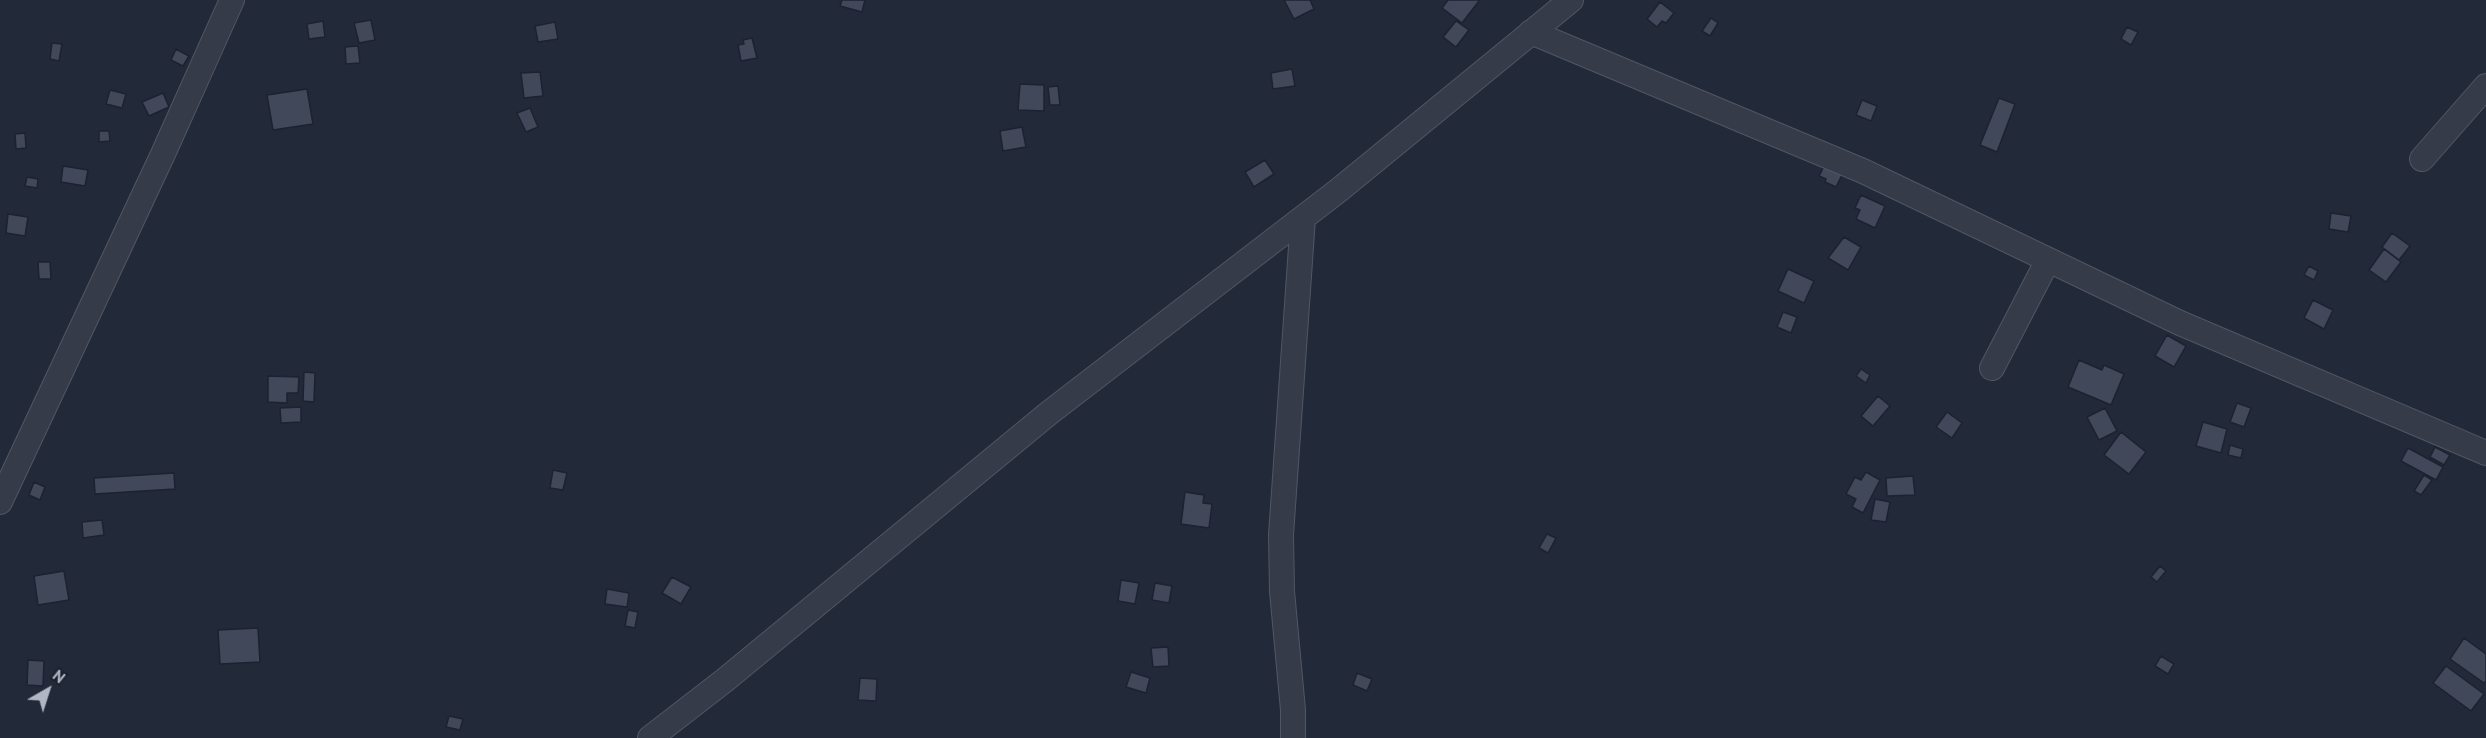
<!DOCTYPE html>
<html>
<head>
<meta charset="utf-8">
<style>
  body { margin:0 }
  #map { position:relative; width:2486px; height:738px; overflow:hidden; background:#222939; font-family:"PT Sans",sans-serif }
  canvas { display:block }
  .north { position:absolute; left:18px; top:660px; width:60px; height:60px; -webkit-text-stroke:4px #1b202e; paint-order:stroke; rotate:39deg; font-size:16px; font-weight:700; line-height:24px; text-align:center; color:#b1b6c5 }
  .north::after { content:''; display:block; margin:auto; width:21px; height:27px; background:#b1b6c5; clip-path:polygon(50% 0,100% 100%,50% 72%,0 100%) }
</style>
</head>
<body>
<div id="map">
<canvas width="2486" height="738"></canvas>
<div class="north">N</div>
</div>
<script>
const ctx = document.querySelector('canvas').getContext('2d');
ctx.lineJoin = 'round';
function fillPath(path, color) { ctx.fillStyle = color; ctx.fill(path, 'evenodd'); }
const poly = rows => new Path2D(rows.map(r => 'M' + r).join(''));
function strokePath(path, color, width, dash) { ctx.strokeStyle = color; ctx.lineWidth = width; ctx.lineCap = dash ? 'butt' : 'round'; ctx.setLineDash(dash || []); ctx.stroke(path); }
const building = poly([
  [842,0,865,0,862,12,840,6,842,0],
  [1284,0,1310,0,1314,9,1294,19,1284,0],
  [1448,0,1478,0,1479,1,1462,23,1442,8,1448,0],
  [1660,2,1674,13,1666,23,1662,21,1657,27,1647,19,1660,2],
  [1711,18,1718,23,1710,36,1702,31,1711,18],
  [371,20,375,40,359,43,354,23,371,20],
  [323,21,325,37,309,39,307,24,323,21],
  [1456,21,1469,30,1456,47,1443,37,1456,21],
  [555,22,558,39,538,42,535,26,555,22],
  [2127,27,2138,32,2131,45,2121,39,2127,27],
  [752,38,757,58,741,61,738,45,744,44,743,40,752,38],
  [52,43,62,44,59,61,50,59,52,43],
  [358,46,360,63,346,64,345,47,358,46],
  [176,49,189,56,183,66,171,60,176,49],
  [1292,69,1295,86,1273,89,1271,73,1292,69],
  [540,72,543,96,524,98,521,73,540,72],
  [1020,84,1044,85,1044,111,1018,110,1020,84],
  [1058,86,1060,105,1050,105,1048,87,1058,86],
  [307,89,313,124,273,130,267,95,307,89],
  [110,90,126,94,122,108,106,104,110,90],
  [163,93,169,107,149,116,142,102,163,93],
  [1999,98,2015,104,1997,152,1980,145,1999,98],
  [1862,100,1877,106,1871,121,1856,115,1862,100],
  [530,108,538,127,526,132,517,113,530,108],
  [1022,127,1026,147,1003,151,1000,131,1022,127],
  [99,131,109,131,110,141,99,142,99,131],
  [25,133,26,148,16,149,15,134,25,133],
  [1265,160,1274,174,1254,187,1245,172,1265,160],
  [63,166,88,170,85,186,61,182,63,166],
  [1824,166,1842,175,1836,187,1825,182,1826,179,1819,176,1824,166],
  [27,177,38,179,37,188,25,186,27,177],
  [1861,195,1885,206,1875,228,1856,219,1860,210,1855,208,1861,195],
  [2331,213,2351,216,2348,232,2329,229,2331,213],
  [8,214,28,217,25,236,6,233,8,214],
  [2392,233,2410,246,2399,260,2382,247,2392,233],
  [1844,237,1861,247,1848,270,1828,258,1844,237],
  [2384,249,2401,262,2386,282,2369,270,2384,249],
  [38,262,50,262,51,279,39,279,38,262],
  [2309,266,2318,271,2314,280,2304,275,2309,266],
  [1788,269,1814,281,1804,303,1778,291,1788,269],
  [2313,300,2333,310,2324,329,2304,318,2313,300],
  [1783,312,1797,317,1791,333,1777,327,1783,312],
  [2167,335,2186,346,2174,367,2155,356,2167,335],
  [2079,360,2102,370,2104,365,2124,374,2111,405,2068,387,2079,360],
  [1861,369,1870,375,1866,383,1856,376,1861,369],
  [304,372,315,373,314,402,303,401,304,372],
  [268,376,299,377,298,393,287,393,287,403,268,402,268,376],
  [1878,396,1890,406,1873,426,1861,416,1878,396],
  [2237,403,2251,408,2244,427,2230,422,2237,403],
  [301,407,301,422,281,423,280,408,301,407],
  [2105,408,2117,431,2099,440,2087,417,2105,408],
  [1947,412,1962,423,1952,438,1936,427,1947,412],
  [2203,422,2227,429,2221,453,2196,446,2203,422],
  [2121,432,2146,452,2129,474,2104,455,2121,432],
  [2230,445,2243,449,2241,458,2228,455,2230,445],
  [2435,447,2450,455,2444,465,2430,457,2435,447],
  [2408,448,2443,467,2436,480,2401,461,2408,448],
  [553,470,567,473,563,490,550,488,553,470],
  [1866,472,1880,480,1863,513,1852,507,1856,499,1846,494,1855,477,1861,480,1866,472],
  [174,473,175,489,95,494,94,478,174,473],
  [2424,475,2432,480,2421,495,2414,491,2424,475],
  [1913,476,1915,495,1887,496,1886,478,1913,476],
  [34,482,45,487,40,500,29,495,34,482],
  [1185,492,1204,495,1203,503,1212,504,1209,528,1181,524,1185,492],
  [1875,499,1890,502,1886,522,1871,520,1875,499],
  [102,520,104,535,83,538,82,522,102,520],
  [1547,534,1556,538,1548,553,1539,548,1547,534],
  [2160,566,2166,571,2157,582,2151,577,2160,566],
  [64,571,69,600,38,605,34,576,64,571],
  [672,577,691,587,681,604,662,593,672,577],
  [1121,580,1139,583,1135,604,1118,601,1121,580],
  [1155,583,1172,586,1169,603,1152,600,1155,583],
  [607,589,629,593,627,607,605,604,607,589],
  [628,610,638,612,635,628,625,626,628,610],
  [258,628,260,662,220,664,218,630,258,628],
  [2464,638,2486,654,2486,681,2484,683,2450,659,2464,638],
  [1168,647,1169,666,1153,667,1151,648,1168,647],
  [2161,656,2174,664,2168,674,2155,666,2161,656],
  [28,660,44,661,43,686,27,685,28,660],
  [2446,666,2484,694,2471,711,2433,683,2446,666],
  [1131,672,1150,678,1146,693,1126,687,1131,672],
  [1357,673,1372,679,1367,691,1353,685,1357,673],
  [860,678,877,679,876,701,858,700,860,678],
  [449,716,463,719,460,730,446,727,449,716]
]);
fillPath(building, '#41485a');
strokePath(building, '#1d2230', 1.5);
const minor = poly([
  [1531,32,1863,171,2180,323,2486,453],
  [2422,159,2486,86],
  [1992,368,2048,260],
  [0,502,163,154,232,0],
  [650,738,725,680,1049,413,1339,190,1571,0],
  [1293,738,1293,710,1282,591,1281,535,1303,218]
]);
strokePath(minor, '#515664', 26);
strokePath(minor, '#363b49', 24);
</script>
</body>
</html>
